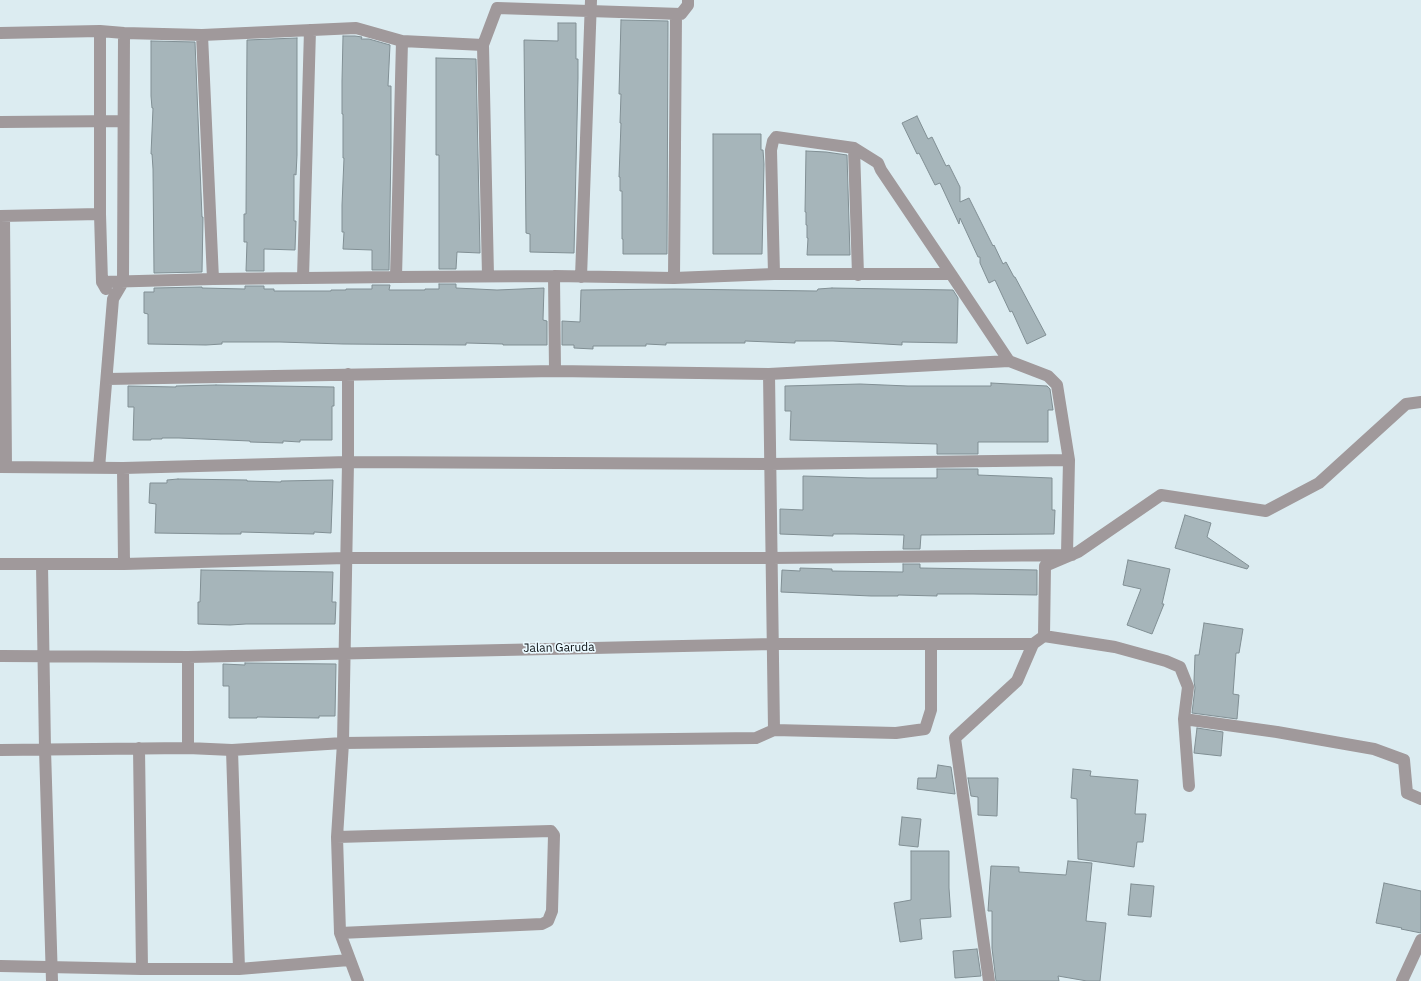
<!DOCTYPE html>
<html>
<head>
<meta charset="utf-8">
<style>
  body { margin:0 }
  canvas { display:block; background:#dcecf1 }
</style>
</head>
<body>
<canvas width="1421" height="981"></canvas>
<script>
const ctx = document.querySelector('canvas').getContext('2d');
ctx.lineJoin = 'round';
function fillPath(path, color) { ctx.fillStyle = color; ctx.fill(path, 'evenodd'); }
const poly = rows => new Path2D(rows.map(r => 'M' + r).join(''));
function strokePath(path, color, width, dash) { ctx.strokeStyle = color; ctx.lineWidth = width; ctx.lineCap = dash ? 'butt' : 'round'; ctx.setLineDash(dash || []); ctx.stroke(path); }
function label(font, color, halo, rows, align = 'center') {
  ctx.font = font + ' "IBM Plex Sans",sans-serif'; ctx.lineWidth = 3.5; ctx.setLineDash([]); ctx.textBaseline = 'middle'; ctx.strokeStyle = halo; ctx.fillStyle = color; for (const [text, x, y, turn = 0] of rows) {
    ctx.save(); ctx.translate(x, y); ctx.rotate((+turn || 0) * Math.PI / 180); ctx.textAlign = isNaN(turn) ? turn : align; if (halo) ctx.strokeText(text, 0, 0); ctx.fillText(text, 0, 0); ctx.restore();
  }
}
const building = poly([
  [621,20,668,21,667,254,623,254,623,239,622,239,622,191,620,191,620,177,619,177,621,123,620,123,621,94,619,94,621,20],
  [558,23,576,23,576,59,578,59,578,78,574,253,530,252,530,234,526,233,524,40,558,41,558,23],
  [343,36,355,36,362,37,361,39,369,39,390,45,388,86,391,86,391,147,389,270,372,270,372,250,343,249,344,232,342,232,342,205,344,158,343,158,343,114,342,114,342,81,343,36],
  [297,38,297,155,296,175,294,174,294,221,296,221,295,250,264,249,264,271,246,271,247,242,244,242,244,214,246,214,247,40,297,38],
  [151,41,195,42,202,217,203,217,202,272,154,273,153,169,152,154,151,154,153,108,152,108,151,96,151,41],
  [436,58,476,59,480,253,457,252,456,269,439,269,439,155,436,155,436,58],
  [917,116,928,139,932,137,946,166,949,165,960,187,960,202,969,198,993,246,994,245,1003,264,1006,262,1014,277,1015,277,1046,335,1027,344,1012,311,1010,312,995,280,989,283,980,263,980,257,978,257,960,218,959,224,940,183,935,185,919,153,917,154,902,123,917,116],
  [713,134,761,134,761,150,763,150,764,164,762,254,713,254,713,134],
  [806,151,826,152,847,155,850,255,807,255,808,238,807,238,807,225,806,225,806,212,805,212,806,151],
  [439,284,456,284,456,288,497,290,544,288,543,320,547,321,547,345,503,345,503,344,466,343,466,345,343,344,280,342,222,342,222,344,206,345,148,344,148,314,144,313,144,292,154,292,154,288,202,287,202,288,245,289,245,286,264,286,264,289,274,289,274,291,331,291,331,290,346,290,346,289,372,289,372,285,390,285,389,290,425,290,425,289,439,289,439,284],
  [832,288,953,290,958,298,957,343,902,342,902,345,833,341,795,341,795,343,745,341,745,343,666,343,666,345,646,344,646,346,593,346,593,349,574,348,574,345,562,345,562,321,580,322,581,290,675,289,817,291,818,289,832,288],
  [991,383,1047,386,1050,389,1053,410,1048,410,1048,442,978,442,978,454,937,454,937,444,790,440,791,411,785,411,785,386,860,384,908,386,991,386,991,383],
  [216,385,334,387,334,406,332,406,332,440,300,440,300,442,283,441,283,443,250,442,250,441,179,438,162,438,162,439,151,439,151,440,133,440,134,407,128,407,128,386,176,387,176,386,216,385],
  [937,469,978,469,978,475,1052,478,1052,510,1055,510,1054,534,921,535,920,549,903,549,904,535,854,534,833,534,833,536,780,534,780,509,803,510,803,476,868,478,937,478,937,469],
  [178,479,247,480,247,481,281,482,281,481,333,480,331,533,314,532,314,534,241,532,241,534,221,534,155,533,156,504,149,503,150,483,167,483,167,480,178,479],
  [1185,515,1211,523,1207,537,1249,566,1247,569,1175,548,1185,515],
  [1128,560,1170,569,1162,604,1164,604,1152,634,1127,625,1141,589,1123,585,1128,560],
  [903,564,920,564,920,568,1037,570,1037,595,973,594,937,594,937,596,898,595,898,596,871,596,781,592,782,570,800,571,800,568,832,569,832,571,903,572,903,564],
  [201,570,333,572,332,602,336,602,335,624,246,624,230,625,198,624,198,602,200,602,201,570],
  [1204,623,1243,629,1239,653,1236,653,1233,694,1239,695,1237,719,1192,713,1195,688,1194,681,1195,655,1199,655,1204,623],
  [245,663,336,664,335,716,319,716,319,718,257,717,257,718,229,718,229,686,223,686,223,664,245,665,245,663],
  [1197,728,1223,732,1221,756,1194,753,1197,728],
  [938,765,951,767,955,794,917,789,918,778,936,778,938,765],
  [1073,769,1091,771,1090,776,1138,780,1135,814,1146,814,1143,842,1137,842,1134,867,1078,859,1077,799,1071,798,1073,769],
  [968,778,998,778,997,816,978,815,978,797,971,796,968,778],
  [902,817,921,819,918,847,899,845,902,817],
  [911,851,949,851,949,888,951,917,920,919,922,939,900,942,894,903,911,900,911,851],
  [1068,861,1092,863,1086,921,1106,923,1100,981,1087,981,1058,976,1059,981,996,981,992,948,992,911,988,911,991,866,1019,867,1019,872,1066,875,1068,861],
  [1384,883,1421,891,1421,933,1401,929,1402,928,1376,923,1384,883],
  [1131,884,1154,886,1151,917,1128,915,1131,884],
  [977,949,981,976,955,978,953,951,977,949]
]);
fillPath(building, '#a6b5ba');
strokePath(building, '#818f94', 1);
strokePath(poly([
  [100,31,100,214,102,282,106,289],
  [0,33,100,31,124,33,202,35,356,28,402,41,483,45,497,8,681,14,688,5,688,0],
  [202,35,213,279],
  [483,45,488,276],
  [0,122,123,121],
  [854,148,858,275],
  [0,216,100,214],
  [4,216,6,467],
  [774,274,771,150,773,141,776,137,854,148,878,163,881,170,951,274],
  [554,276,555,371],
  [396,277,402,41],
  [581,277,591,0],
  [303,278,310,30],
  [674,278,676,14],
  [102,282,213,279,396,277,554,276,674,278,774,274,951,274,1009,361],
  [348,374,348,462,343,743,337,837,340,933,358,981],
  [769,374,774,730],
  [107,379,555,371,769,374,1009,361,1048,376,1057,385,1069,460,1067,554],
  [0,467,123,468,348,462,770,464,1069,460],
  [99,468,113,299,123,282,124,33],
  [123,468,124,564],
  [0,564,124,564,346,558,771,558,1072,555],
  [42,564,45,749,52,981],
  [1044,636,1045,566,1078,552,1161,495,1266,511,1319,483,1406,404,1421,402],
  [0,656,188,657,773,644,1033,644],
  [1184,719,1277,732,1374,749,1404,760,1407,793,1421,799],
  [139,748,142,969],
  [188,748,188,657],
  [0,750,188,748,232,750,343,743,756,738,774,730,896,733,925,729,931,710,931,644],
  [232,750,239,969],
  [337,837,551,831,554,835,552,911,548,921,542,924,340,933],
  [0,966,142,969,239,969,349,960],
  [989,981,955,738,1017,681,1033,644,1044,636,1115,647,1166,661,1180,667,1188,687,1184,719,1189,786],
  [1402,981,1421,940]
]), '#a0999b', 12);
label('12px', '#080d0f', '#eaf9ff', [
  ["Jalan Garuda",559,648,-1]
]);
</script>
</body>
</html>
